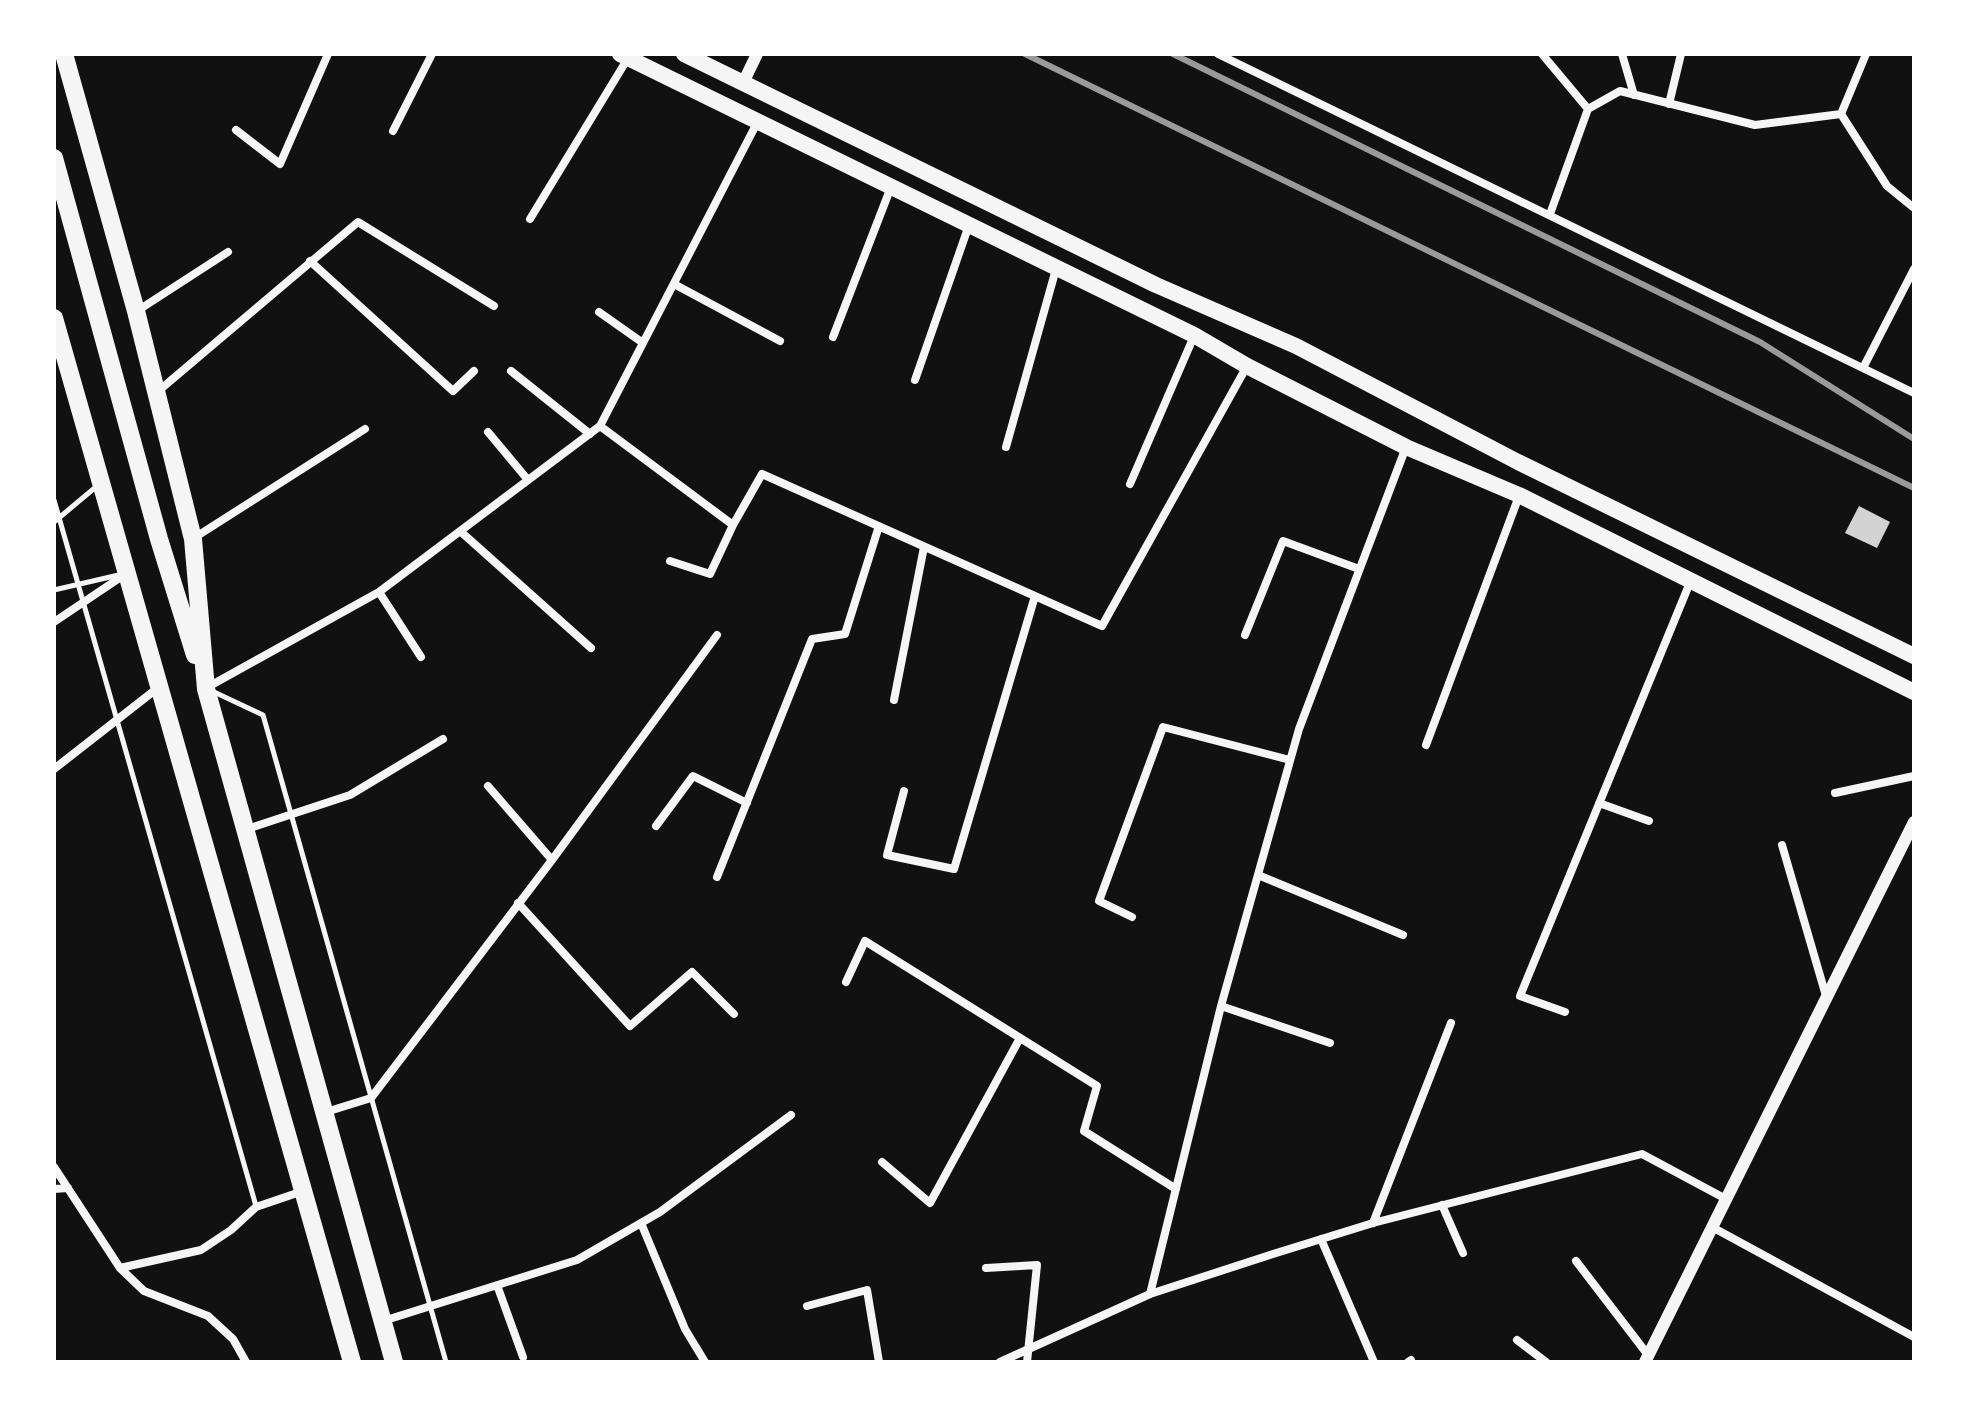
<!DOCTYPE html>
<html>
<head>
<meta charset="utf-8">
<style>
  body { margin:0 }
  #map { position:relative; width:1968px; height:1416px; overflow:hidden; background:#111; font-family:Roboto,sans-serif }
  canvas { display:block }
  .frame { position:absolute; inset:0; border:56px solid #fff; pointer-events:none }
</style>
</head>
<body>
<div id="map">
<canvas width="1968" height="1416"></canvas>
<div class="frame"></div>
</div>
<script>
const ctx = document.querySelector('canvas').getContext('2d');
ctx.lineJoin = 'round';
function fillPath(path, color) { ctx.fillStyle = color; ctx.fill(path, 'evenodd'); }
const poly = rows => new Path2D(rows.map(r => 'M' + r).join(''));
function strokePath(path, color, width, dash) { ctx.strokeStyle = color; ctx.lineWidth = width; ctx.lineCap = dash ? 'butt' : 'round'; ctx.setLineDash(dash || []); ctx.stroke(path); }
fillPath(poly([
  [1859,506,1890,522,1877,548,1845,533]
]), '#d3d3d3');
strokePath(poly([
  [54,500,256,1206],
  [54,522,97,486],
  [54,590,123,574],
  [214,692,263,715,446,1362]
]), '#f5f5f5', 5);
strokePath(poly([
  [1218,54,1914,393],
  [1542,54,1588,109],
  [1622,54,1634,95],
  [1866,54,1841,114,1887,186,1914,208],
  [1669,104,1681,54],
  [236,130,280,164,328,54],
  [393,131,432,54],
  [1550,214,1588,109,1620,91,1755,125,1841,114],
  [530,219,628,58],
  [310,261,453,391,474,371],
  [674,284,780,341],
  [137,311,228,252],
  [599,312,643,343],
  [833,337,891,187],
  [1863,368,1914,269],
  [511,371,590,434],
  [915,380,969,225],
  [156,393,358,222,494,306],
  [600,426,733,525,762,474,1102,626,1247,366],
  [488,432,528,480],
  [1006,447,1056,269],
  [1130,484,1194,336],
  [460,531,591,648],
  [194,538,365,429],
  [670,561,710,574,733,525],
  [379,592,421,657],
  [54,622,127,573],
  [1245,635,1283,541,1359,569],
  [206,688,379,592,600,426,758,121],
  [894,700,924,547],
  [1426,745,1519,496],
  [54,769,159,687],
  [488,786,552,860],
  [904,791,887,855,954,869,1035,596],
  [1835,793,1914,776],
  [1599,803,1649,821],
  [656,826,693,776,747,803],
  [244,830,350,795,443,739],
  [1782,845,1826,996],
  [1258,875,1403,935],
  [717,877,812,639,845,634,879,526],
  [518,903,630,1026,692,972,734,1014],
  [1132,917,1099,901,1163,727,1290,760],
  [846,982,865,941,1097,1086,1084,1131,1176,1189],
  [1221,1006,1330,1043],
  [1565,1012,1520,996,1691,580],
  [326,1112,371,1098,552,860,717,635],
  [882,1162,930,1203,1020,1038],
  [54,1167,120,1268,144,1291,208,1316,233,1339,246,1362],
  [54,1189,68,1188],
  [1442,1205,1463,1253],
  [641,1223,685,1329,705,1362],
  [1373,1223,1451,1023],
  [1712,1227,1914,1337],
  [1321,1239,1374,1362],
  [1576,1261,1648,1355],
  [120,1268,201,1250,231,1230,256,1207,303,1191],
  [986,1268,1037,1265,1027,1362],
  [497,1285,523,1357],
  [1150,1294,1221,1006,1299,729,1406,447],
  [807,1306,867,1290,879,1362],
  [383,1321,577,1260,660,1212,791,1115],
  [1517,1340,1546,1362],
  [1000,1362,1150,1294,1273,1254,1373,1223,1642,1154,1726,1199],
  [1408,1362,1411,1360]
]), '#f5f5f5', 8);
strokePath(poly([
  [743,83,757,54],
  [1645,1362,1914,822]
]), '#f5f5f5', 12);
strokePath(poly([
  [620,54,1194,335,1247,366,1406,447,1519,495,1914,692],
  [684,54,1156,285,1296,346,1518,462,1914,656]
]), '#f5f5f5', 16);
strokePath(poly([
  [64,54,136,311,193,539,206,689,394,1362],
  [54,158,159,539,195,655],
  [54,318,352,1362]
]), '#f5f5f5', 18);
strokePath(poly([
  [1025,54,1914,488],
  [1173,54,1760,342,1914,439]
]), '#9a9a9a', 6);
</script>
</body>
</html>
